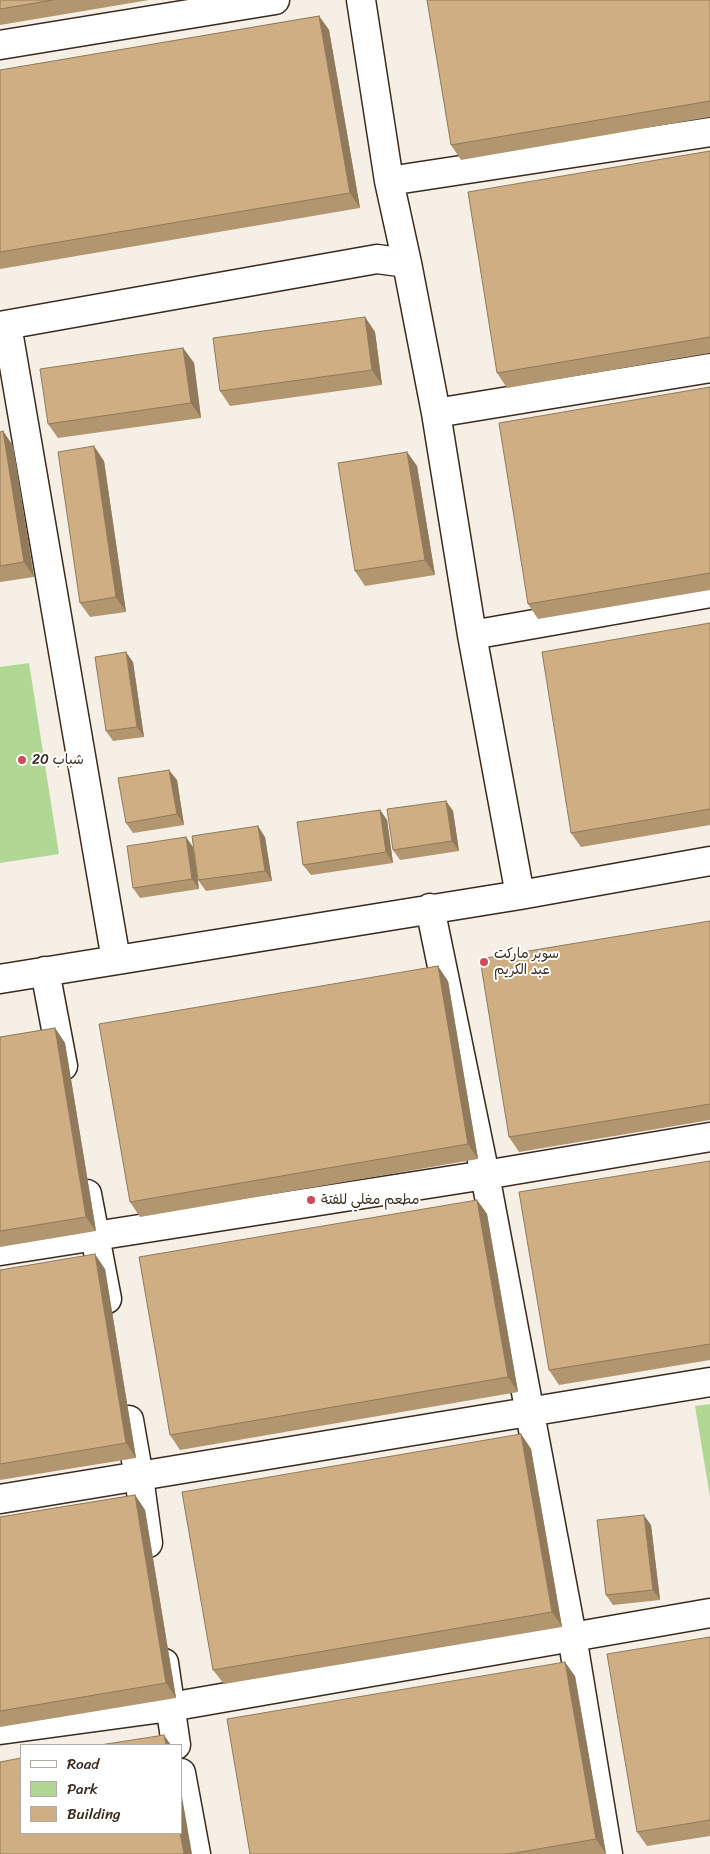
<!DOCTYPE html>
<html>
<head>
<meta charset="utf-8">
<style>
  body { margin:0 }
  #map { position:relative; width:710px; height:1854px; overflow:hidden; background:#f5efe6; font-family:Sriracha,sans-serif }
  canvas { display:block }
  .legend { position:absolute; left:20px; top:1744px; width:162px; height:90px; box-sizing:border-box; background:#fff; border:1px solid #b1aaa5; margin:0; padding:6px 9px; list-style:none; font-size:15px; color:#3b2a1e }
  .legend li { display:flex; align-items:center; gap:10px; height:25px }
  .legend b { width:25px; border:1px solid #b1aaa5 }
</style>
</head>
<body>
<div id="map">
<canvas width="710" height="1854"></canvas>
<ul class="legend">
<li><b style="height:6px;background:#fff"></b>Road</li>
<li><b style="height:14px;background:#b0d894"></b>Park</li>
<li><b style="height:14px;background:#ceae82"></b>Building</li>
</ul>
</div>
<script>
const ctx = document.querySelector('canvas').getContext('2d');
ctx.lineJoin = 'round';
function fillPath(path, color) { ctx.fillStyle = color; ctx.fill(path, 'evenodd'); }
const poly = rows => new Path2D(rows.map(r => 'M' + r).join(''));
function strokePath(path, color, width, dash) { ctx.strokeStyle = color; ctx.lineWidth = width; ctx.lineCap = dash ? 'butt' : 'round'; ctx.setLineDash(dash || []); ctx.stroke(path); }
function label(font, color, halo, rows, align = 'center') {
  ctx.font = font + ' Sriracha,"Playpen Sans Arabic",sans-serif'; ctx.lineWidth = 4; ctx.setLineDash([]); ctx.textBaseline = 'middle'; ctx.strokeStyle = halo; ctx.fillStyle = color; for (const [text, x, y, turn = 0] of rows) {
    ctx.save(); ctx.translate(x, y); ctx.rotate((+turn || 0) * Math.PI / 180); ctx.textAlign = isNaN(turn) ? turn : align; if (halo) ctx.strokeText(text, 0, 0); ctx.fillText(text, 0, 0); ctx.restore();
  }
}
fillPath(poly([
  [29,663,59,854,0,863,0,667],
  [710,1404,710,1497,695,1406]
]), '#b0d894');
const minor = poly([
  [361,0,389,181,407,263,436,413,472,635,520,895],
  [0,45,275,0],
  [389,181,710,132],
  [7,325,116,960],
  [0,326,377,259,407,263],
  [436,413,710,368],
  [472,635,710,593],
  [430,908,485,1175,572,1636,608,1854],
  [45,971,63,1066],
  [0,979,520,895,710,861],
  [87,1194,107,1299],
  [0,1251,485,1175,710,1137],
  [129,1420,139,1477,148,1543],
  [0,1499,710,1382],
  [164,1663,176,1745],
  [0,1730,170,1707,710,1613],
  [181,1773,196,1854]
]);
strokePath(minor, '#3b2a1e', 31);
strokePath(minor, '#fff', 28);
fillPath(poly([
  [0,0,149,0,0,25],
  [710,0,710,117,461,160,451,145],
  [319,16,329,30,360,208,0,269,0,70],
  [710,151,710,353,507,388,497,373],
  [365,317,375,332,382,385,230,406,220,391],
  [183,348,194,363,201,418,58,438,48,424],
  [710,387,710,590,538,619,528,604],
  [3,431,13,446,34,577,0,582,0,432],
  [407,452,417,466,435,575,365,586,355,571],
  [104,461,126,612,90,617,80,603],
  [710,623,710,825,581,847,571,833],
  [133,662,144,737,113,741,106,731],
  [177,780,184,825,133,833,126,823],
  [446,801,453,811,459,851,400,860,393,850],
  [380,810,387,820,393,863,311,875,303,865],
  [265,837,272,881,206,891,198,880],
  [193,847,199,889,140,898,133,888],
  [710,921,710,1120,519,1152,509,1137],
  [448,981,478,1159,140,1217,130,1202],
  [55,1028,65,1043,96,1231,0,1247,0,1037],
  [710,1161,710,1360,559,1385,549,1370],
  [477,1200,487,1214,518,1392,180,1450,170,1435],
  [105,1269,136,1458,0,1480,0,1270],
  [521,1434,531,1449,562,1627,224,1684,213,1670],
  [135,1495,145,1510,176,1698,0,1727,0,1517],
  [651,1525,660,1600,613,1605,606,1595],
  [710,1637,710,1836,647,1846,637,1832],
  [575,1676,606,1854,250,1854]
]), '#b19670');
fillPath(poly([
  [319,16,329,30,360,208,350,193],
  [365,317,375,332,382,385,372,370],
  [183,348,194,363,201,418,191,403],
  [3,431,13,446,34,577,24,562],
  [94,446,104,461,126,612,116,597],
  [407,452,417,466,435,575,425,560],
  [126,652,133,662,144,737,137,727],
  [169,770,177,780,184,825,177,814],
  [446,801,453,811,459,851,452,841],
  [380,810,387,820,393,863,386,852],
  [258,826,265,837,272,881,265,871],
  [186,837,193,847,199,889,192,879],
  [438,966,448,981,478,1159,468,1144],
  [55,1028,65,1043,96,1231,86,1217],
  [477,1200,487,1214,518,1392,508,1377],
  [95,1254,105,1269,136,1458,126,1443],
  [521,1434,531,1449,562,1627,552,1612],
  [135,1495,145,1510,176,1698,166,1683],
  [644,1515,651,1525,660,1600,653,1590],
  [565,1662,575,1676,606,1854,596,1839],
  [164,1735,171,1745,166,1745],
  [181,1791,192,1854,184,1854,180,1833,181,1833]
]), '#907a5b');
const building = poly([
  [0,0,53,0,0,9,0,0],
  [427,0,710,0,710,101,451,145,427,0],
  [319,16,350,193,0,252,0,70,319,16],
  [710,151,710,337,497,373,468,192,710,151],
  [365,317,372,370,220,391,213,338,365,317],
  [183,348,191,403,48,424,40,369,183,348],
  [710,387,710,573,528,604,499,423,710,387],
  [3,431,24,562,0,566,0,432,3,431],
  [94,446,116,597,80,603,58,452,94,446],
  [407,452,425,560,355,571,338,463,407,452],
  [710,623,710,809,571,833,542,652,710,623],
  [126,652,137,727,106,731,95,657,126,652],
  [169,770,177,814,126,823,118,778,169,770],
  [446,801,452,841,393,850,387,809,446,801],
  [380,810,386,852,303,865,297,822,380,810],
  [258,826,265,871,198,880,192,836,258,826],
  [186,837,192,879,133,888,127,846,186,837],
  [710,921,710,1104,509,1137,480,959,710,921],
  [438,966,468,1144,130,1202,99,1024,438,966],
  [55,1028,86,1217,0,1231,0,1037,55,1028],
  [710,1161,710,1344,549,1370,519,1192,710,1161],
  [477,1200,508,1377,170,1435,139,1257,477,1200],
  [95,1254,126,1443,0,1464,0,1270,95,1254],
  [521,1434,552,1612,213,1670,182,1492,521,1434],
  [135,1495,166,1683,0,1711,0,1517,135,1495],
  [644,1515,653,1590,606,1595,597,1520,644,1515],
  [710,1637,710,1820,637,1832,607,1654,710,1637],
  [565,1662,596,1839,509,1854,250,1854,227,1719,565,1662],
  [164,1735,166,1745,100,1745,164,1735],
  [21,1758,21,1833,180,1833,184,1854,0,1854,0,1762,21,1758]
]);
fillPath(building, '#ceae82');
strokePath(building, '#907a5b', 1);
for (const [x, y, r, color] of [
  [22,760,5,"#d1495b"],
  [484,962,5,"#d1495b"],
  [311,1200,5,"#d1495b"]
]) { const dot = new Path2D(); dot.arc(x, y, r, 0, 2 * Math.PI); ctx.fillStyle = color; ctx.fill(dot); strokePath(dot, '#fff', 2); }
label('14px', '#3b2a1e', '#fff', [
  ["شباب 20",32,760],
  ["سوبر ماركت",494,954],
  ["عبد الكريم",494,970],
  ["مطعم مغلي للفتة",321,1200]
], 'left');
</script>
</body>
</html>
